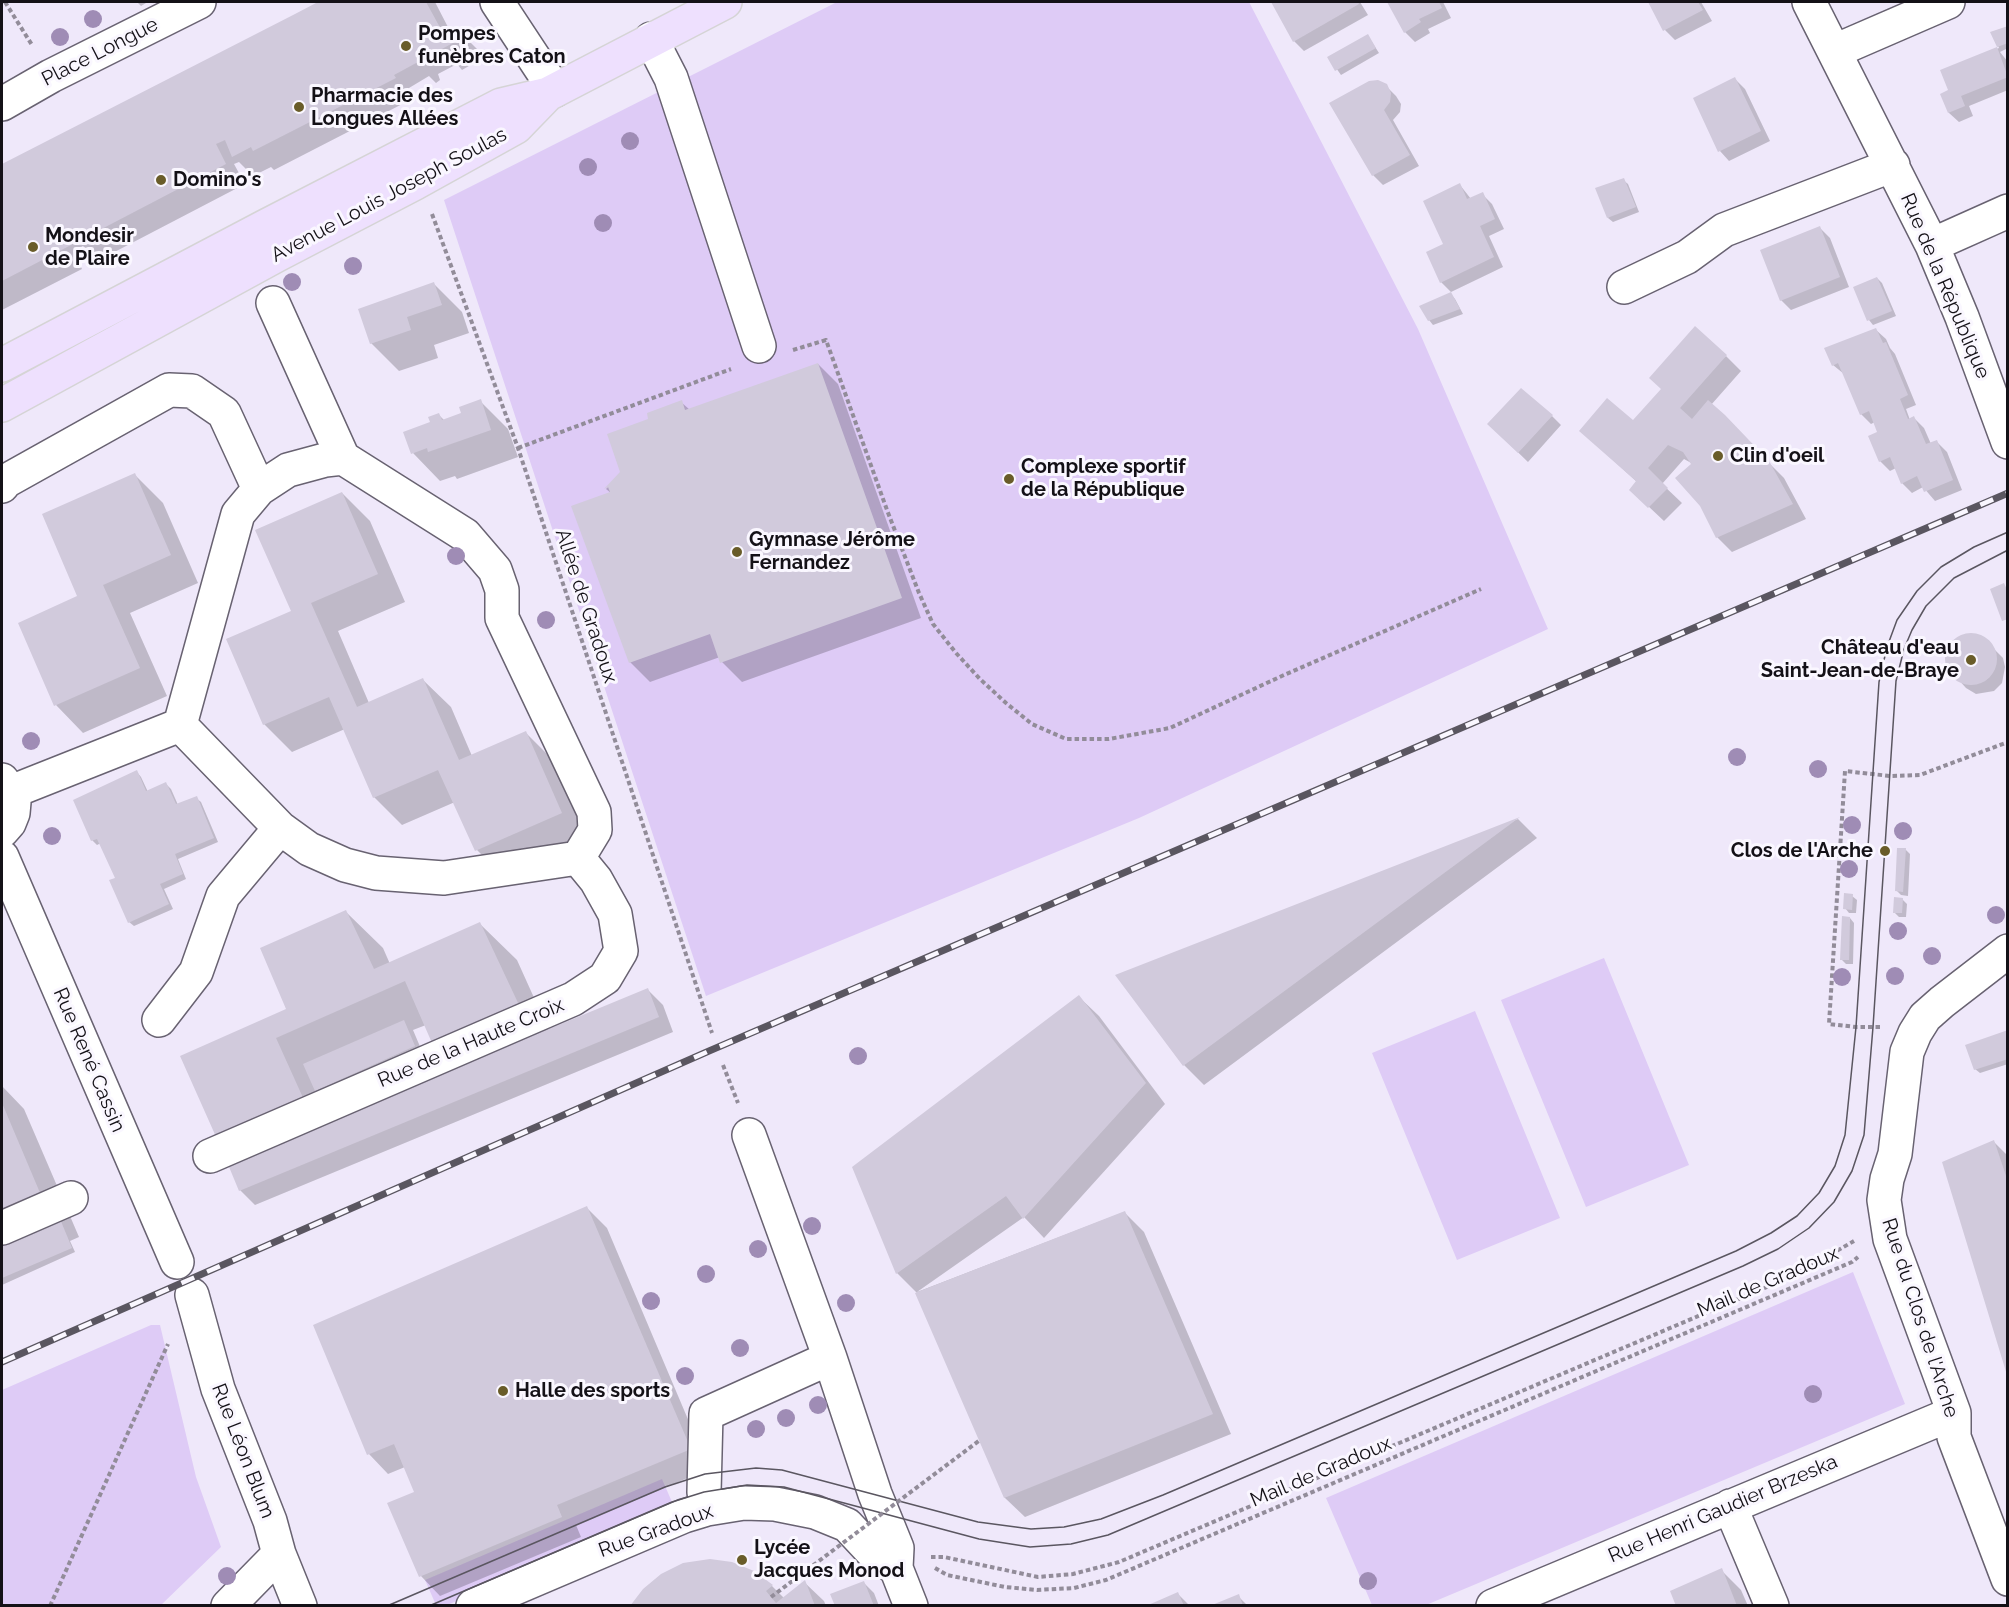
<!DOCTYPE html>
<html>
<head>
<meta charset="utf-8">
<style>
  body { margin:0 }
  #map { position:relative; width:2009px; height:1607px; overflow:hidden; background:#efe8fa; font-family:Raleway,sans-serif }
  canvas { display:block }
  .frame { position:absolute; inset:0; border:3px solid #141117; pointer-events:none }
</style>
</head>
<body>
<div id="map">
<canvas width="2009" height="1607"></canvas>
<div class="frame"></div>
</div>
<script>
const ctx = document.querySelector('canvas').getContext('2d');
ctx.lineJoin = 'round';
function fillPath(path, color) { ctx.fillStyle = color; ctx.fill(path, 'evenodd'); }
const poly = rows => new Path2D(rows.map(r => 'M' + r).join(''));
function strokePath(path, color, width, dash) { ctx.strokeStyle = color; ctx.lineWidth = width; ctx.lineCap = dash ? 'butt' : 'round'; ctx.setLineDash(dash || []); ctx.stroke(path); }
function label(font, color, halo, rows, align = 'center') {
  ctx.font = font + ' Raleway,sans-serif'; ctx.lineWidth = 6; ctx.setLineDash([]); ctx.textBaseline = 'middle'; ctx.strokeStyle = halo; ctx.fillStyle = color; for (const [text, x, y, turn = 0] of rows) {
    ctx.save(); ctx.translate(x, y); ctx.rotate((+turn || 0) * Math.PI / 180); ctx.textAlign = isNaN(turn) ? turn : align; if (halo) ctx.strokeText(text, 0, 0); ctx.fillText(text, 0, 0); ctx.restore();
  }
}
fillPath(poly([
  [837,2,1249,2,1418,329,1548,629,1139,818,706,996,444,200],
  [1604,958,1689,1165,1586,1207,1501,1000],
  [1475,1011,1560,1218,1457,1260,1372,1053],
  [1853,1272,1905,1404,1426,1605,1372,1605,1326,1498],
  [151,1325,160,1325,196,1477,221,1547,161,1605,2,1605,2,1390],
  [662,1479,675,1509,447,1605,436,1605,425,1580]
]), '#decbf6');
fillPath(poly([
  [137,2,145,2,146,3,141,6],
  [317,2,435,2,450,31,458,30,478,50,482,55,481,59,462,70,457,64,438,74,440,80,436,83,429,76,409,88,414,98,274,170,271,167,253,176,239,162,234,164,245,184,103,258,100,255,94,257,83,246,73,251,82,269,2,310,2,166,318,4],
  [1273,2,1360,2,1368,15,1304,51,1294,41],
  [1392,2,1443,2,1451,18,1428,29,1430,33,1415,42,1405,32,1389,3],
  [1649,2,1701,2,1712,21,1675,40,1665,30],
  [2008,27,2008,48,2000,52,2008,62,2008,90,1969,106,1973,116,1959,122,1949,113,1942,95,1950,91,1942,71,1999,48,1992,33],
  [1368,36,1379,53,1341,75,1329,58],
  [1735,79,1745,89,1770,141,1729,161,1720,151],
  [1386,86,1396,96,1401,104,1400,112,1393,120,1419,166,1383,185,1373,175,1331,103],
  [1623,180,1628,184,1639,212,1613,222,1608,218],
  [1460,185,1471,199,1482,194,1492,204,1504,229,1489,236,1503,267,1451,292,1441,282,1445,244],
  [1820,228,1830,238,1849,287,1791,310,1781,300],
  [1877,278,1882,283,1896,316,1873,325,1869,320],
  [434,284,462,312,469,333,434,345,438,358,399,371,371,343],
  [1451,294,1455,299,1463,314,1433,325,1429,320],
  [1876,330,1886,339,1890,348,1895,354,1916,405,1906,409,1910,420,1914,418,1924,428,1931,444,1937,442,1947,452,1962,490,1935,501,1923,487,1912,493,1902,483,1896,468,1890,471,1880,461,1880,432,1875,422,1871,424,1861,414,1844,374,1833,365],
  [1726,356,1741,371,1711,405,1784,478,1806,519,1732,552,1717,537,1693,464,1684,459,1662,484,1682,503,1664,521,1631,490,1637,482,1581,431,1633,423],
  [818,364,838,384,921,618,742,682,722,662,720,657,650,682,630,662,611,493,606,489,622,473,650,419,681,402,690,410],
  [480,401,508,429,518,457,457,479,455,476,440,481,413,453,439,415,445,421,463,414],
  [1552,416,1561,425,1528,462,1499,434],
  [135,475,163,503,198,583,130,613,167,696,83,733,56,705,79,597],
  [342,493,370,521,405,602,338,631,369,703,423,680,451,707,472,756,526,733,554,761,589,841,505,878,477,850,455,802,402,825,374,797,345,729,292,752,264,724,293,612],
  [1968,635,1985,640,2003,658,2005,667,2002,683,1994,691,1976,694,1966,688,1948,668,1947,653,1953,643],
  [137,772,141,777,148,792,166,784,171,789,178,805,196,798,201,802,218,842,178,859,186,879,164,889,173,909,134,926,129,922,117,879,101,843,97,845,92,840],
  [1518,819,1537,838,1204,1085,1184,1065,1117,976],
  [1905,849,1910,854,1908,896,1901,895,1897,891],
  [1852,896,1857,900,1856,913,1849,913,1845,908],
  [1902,899,1907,904,1906,917,1899,917,1894,912],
  [346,912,383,948,390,964,480,924,517,960,549,1031,648,990,663,1005,673,1032,255,1205,240,1190,218,1138,288,1010],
  [426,1025,459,1068,424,1056,413,1030],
  [1850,918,1854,923,1853,964,1846,964,1842,960],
  [1079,997,1099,1016,1165,1104,1044,1238,1024,1217,917,1292,1124,1212,1144,1232,1231,1434,1025,1517,1005,1498,917,1293,897,1273,854,1167],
  [2008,1032,2008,1064,1980,1073,1975,1069],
  [2,1086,24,1109,79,1237,70,1241,75,1252,2,1285],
  [1994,1142,2008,1156,2008,1371,1944,1163],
  [587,1208,607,1228,709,1469,576,1525,581,1537,440,1596,421,1576,416,1493,405,1467,388,1474,369,1454,315,1325],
  [1721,1570,1741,1590,1748,1606,1678,1606],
  [804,1582,824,1601,826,1606,632,1606,772,1586,784,1598],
  [864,1583,874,1593,879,1606,836,1606],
  [1178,1594,1190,1606,1150,1606],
  [1238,1596,1248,1606,1215,1606]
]), '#0003');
fillPath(poly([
  [315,2,426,2,443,33,455,27,461,31,462,38,394,75,396,78,253,151,251,147,232,157,225,140,216,144,226,164,2,281,2,164,295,14,316,3],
  [1271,2,1358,2,1359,4,1293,42],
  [1387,2,1439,2,1442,8,1419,19,1421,22,1404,33],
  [1648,2,1698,2,1703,10,1663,31],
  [2008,26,2008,43,1997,47,1990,32],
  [1368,34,1376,48,1335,71,1327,57],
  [1997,47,2008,77,1961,96,1965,106,1948,113,1940,94,1948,90,1940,70],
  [1735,77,1761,131,1718,152,1693,98],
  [1378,80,1387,84,1391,93,1390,102,1384,110,1410,155,1372,176,1329,103,1369,81],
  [1624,178,1636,207,1607,218,1595,188],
  [1460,183,1467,199,1483,192,1495,219,1480,226,1494,257,1440,283,1426,252,1443,244,1423,201],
  [1820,226,1840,277,1780,301,1760,250],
  [1877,277,1892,311,1867,321,1853,287],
  [434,282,442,305,407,317,411,330,370,344,358,309],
  [1451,292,1460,309,1428,321,1419,306],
  [1695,326,1727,355,1680,408,1692,419,1708,400,1725,415,1769,461,1793,504,1716,538,1700,506,1675,478,1691,464,1683,452,1668,445,1648,468,1668,488,1648,508,1629,490,1636,481,1579,431,1607,398,1633,420,1661,389,1649,378],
  [1876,328,1883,343,1886,342,1908,395,1900,399,1908,419,1914,416,1926,444,1937,440,1953,480,1924,492,1917,476,1901,484,1890,457,1879,462,1868,436,1877,432,1869,411,1860,415,1838,363,1832,366,1824,348],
  [818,363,902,598,720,663,710,634,629,663,571,506,610,492,608,487,604,489,620,472,607,434,648,419,647,413,682,400,685,410],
  [1521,388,1553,415,1518,453,1487,424],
  [481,399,491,430,428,452,427,448,411,454,403,432,430,422,428,417,439,413,442,420,461,413,459,407],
  [135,473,171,555,103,585,140,668,54,706,18,623,77,596,42,514],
  [342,492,378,574,311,603,357,707,423,678,459,760,526,731,562,813,475,851,438,770,373,798,329,697,263,725,226,639,291,611,255,530],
  [2004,583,2008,592,2008,619,2002,621,1990,589],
  '1945 659a26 26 0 1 1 52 0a26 26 0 1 1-52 0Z',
  [137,770,146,791,166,782,176,804,197,796,214,838,175,854,183,874,160,884,169,904,128,923,109,880,115,878,97,839,91,841,73,800],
  [1520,817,1183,1066,1115,975],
  [1897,848,1906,848,1903,892,1895,891],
  [1844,893,1853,894,1852,910,1843,909],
  [1894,897,1903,898,1902,913,1893,913],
  [346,910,374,969,480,922,519,1005,432,1043,405,981,276,1038,304,1100,217,1139,180,1056,286,1009,260,948],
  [1842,916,1850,917,1849,960,1840,960],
  [648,988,659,1017,239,1191,227,1162],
  [1079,995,1146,1083,1023,1219,1006,1196,896,1274,852,1167],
  [404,1020,415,1046,315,1091,303,1064],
  [2008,1030,2008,1059,1974,1070,1965,1045],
  [2,1103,43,1200,2,1218],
  [1994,1140,2008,1182,2007,1375,1942,1162],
  [587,1206,691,1449,557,1505,562,1517,419,1577,387,1503,414,1492,394,1444,367,1455,313,1325],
  [1125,1211,1213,1414,1004,1498,915,1293],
  [60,1219,72,1248,2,1278,2,1245],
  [710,1559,732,1562,754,1571,773,1585,766,1591,776,1603,805,1580,815,1606,630,1606,643,1589,661,1574,683,1563],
  [1722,1568,1737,1606,1676,1606,1670,1591],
  [864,1581,874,1606,835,1606,830,1594],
  [1178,1592,1184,1606,1146,1606],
  [1239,1594,1243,1606,1212,1606,1212,1605]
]), '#d1cadc');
const minor = poly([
  [497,2,555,90],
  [1809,2,1932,245,1962,317,2008,442],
  [651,39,671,78,759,346],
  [1835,51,1948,2],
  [2,104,51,76,199,2],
  [1932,245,2008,211],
  [1624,287,1687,257,1724,230,1893,165],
  [273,303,343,458],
  [343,458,465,535,495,570,502,590,502,618,594,812,595,830,578,858,444,878,376,873,345,865,309,849,280,828,180,725,238,514,259,489,288,470,325,460,343,458],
  [2,486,6,481,169,390,192,391,224,413,259,489],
  [2,780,11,792,14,802,13,813,9,823,2,831],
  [11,792,180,725],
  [2,857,177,1262],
  [2008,951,1942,1002,1925,1017,1915,1033,1907,1052,1895,1154,1887,1179,1884,1200,1890,1239,1954,1413,1954,1437,2008,1579],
  [159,1020,196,972,223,896,280,828],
  [749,1135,830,1358,875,1494,897,1548,896,1568],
  [210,1156,573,999,605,978,621,951,615,914,596,880,578,858],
  [2,1228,71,1198],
  [192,1295,218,1389,270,1521,279,1554,300,1606],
  [1730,1506,1772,1606],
  [707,1509,704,1492,706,1414,830,1358],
  [228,1606,279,1554],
  [473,1606,684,1516,707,1509,744,1503,775,1504,815,1512,847,1525,876,1556,896,1568,911,1606],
  [1493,1606,1954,1413]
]);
const major = poly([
  [2,365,266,226,501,105,548,94,725,2],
  [2,405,277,255,415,183,516,127,548,94]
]);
strokePath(minor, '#686271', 36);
strokePath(major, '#d5d4d5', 36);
strokePath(poly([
  [5,2,32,45],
  [432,214,518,448,712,1033],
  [793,350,826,340,887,510,919,593,933,624,956,653,980,679,1006,703,1032,724,1066,739,1109,739,1170,728,1284,675,1481,589],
  [518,448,731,369],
  [1880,1027,1856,1027,1829,1024,1845,771,1890,776,1920,775,2008,742],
  [723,1065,738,1103],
  [931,1557,944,1557,1038,1577,1073,1574,1119,1562,1795,1275,1854,1241],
  [935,1568,947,1575,1005,1587,1037,1590,1074,1588,1106,1580,1852,1262,1858,1257],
  [50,1606,168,1344]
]), '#928c99', 4, [4.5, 3]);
strokePath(minor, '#fff', 33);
strokePath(major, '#eee0fe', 33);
strokePath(poly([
  [387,1606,665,1487,705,1474,756,1468,782,1470,978,1522,1031,1529,1064,1527,1101,1519,1163,1495,1736,1251,1771,1233,1797,1216,1819,1193,1835,1166,1845,1135,1856,1027,1879,682,1887,647,1897,620,1917,591,1941,567,1974,547,2008,532],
  [429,1606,672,1502,704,1492,747,1485,784,1487,979,1539,1030,1547,1071,1544,1108,1535,1743,1266,1778,1249,1809,1228,1834,1202,1852,1171,1864,1135,1873,1027,1896,681,1904,649,1912,630,1926,606,1954,578,2008,550]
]), '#5a5660', 1.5);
const rail = poly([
  [2,1362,709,1051,2008,493]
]);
strokePath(rail, '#5a5660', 7);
strokePath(rail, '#faf7ff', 4.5, [14]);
strokePath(poly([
  [771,1597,980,1440]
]), '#928c99', 4, [4.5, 3]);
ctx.fillStyle = '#9f8cb5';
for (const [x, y] of [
  [93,19],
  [60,37],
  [630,141],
  [588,167],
  [603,223],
  [353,266],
  [292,282],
  [456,556],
  [546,620],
  [31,741],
  [1737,757],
  [1818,769],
  [1852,825],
  [1903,831],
  [52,836],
  [1849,869],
  [1996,915],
  [1898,931],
  [1932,956],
  [1895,976],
  [1842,977],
  [858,1056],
  [812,1226],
  [758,1249],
  [706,1274],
  [651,1301],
  [846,1303],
  [740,1348],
  [685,1376],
  [1813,1394],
  [818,1405],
  [786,1418],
  [756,1429],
  [227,1576],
  [1368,1581]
]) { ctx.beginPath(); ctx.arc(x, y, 9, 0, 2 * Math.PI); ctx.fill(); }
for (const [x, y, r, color] of [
  [406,46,6,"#695c29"],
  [299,107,6,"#695c29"],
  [161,180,6,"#695c29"],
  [33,247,6,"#695c29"],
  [1718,456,6,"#695c29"],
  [1009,479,6,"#695c29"],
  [737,552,6,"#695c29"],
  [1971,660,6,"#695c29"],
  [1885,851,6,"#695c29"],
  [503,1391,6,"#695c29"],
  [742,1560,6,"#695c29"]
]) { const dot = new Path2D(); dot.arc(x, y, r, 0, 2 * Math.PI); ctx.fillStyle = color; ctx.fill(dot); strokePath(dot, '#faf7ff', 2); }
label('bold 20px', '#141117', '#faf7ff', [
  ["Pompes",418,34],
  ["funèbres Caton",418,57],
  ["Pharmacie des",311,96],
  ["Longues Allées",311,119],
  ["Domino's",173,180],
  ["Mondesir",45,236],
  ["de Plaire",45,259],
  ["Clin d'oeil",1730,456],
  ["Complexe sportif",1021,467],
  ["de la République",1021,490],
  ["Gymnase Jérôme",749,540],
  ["Fernandez",749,563],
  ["Château d'eau",1959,648,"right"],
  ["Saint-Jean-de-Braye",1959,671,"right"],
  ["Clos de l'Arche",1873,851,"right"],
  ["Halle des sports",515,1391],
  ["Lycée",754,1548],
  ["Jacques Monod",754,1571]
], 'left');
label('20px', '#141117', '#faf7ff', [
  ["Place Longue",100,52,-27],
  ["Avenue Louis Joseph Soulas",389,195,-28],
  ["Rue de la République",1945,286,67],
  ["Allée de Gradoux",586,606,72],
  ["Rue de la Haute Croix",471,1043,-23],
  ["Rue René Cassin",89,1060,67],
  ["Mail de Gradoux",1768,1282,-23],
  ["Rue du Clos de l'Arche",1920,1318,72],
  ["Rue Léon Blum",243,1451,69],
  ["Mail de Gradoux",1321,1472,-23],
  ["Rue Henri Gaudier Brzeska",1723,1509,-23],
  ["Rue Gradoux",656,1531,-20]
]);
</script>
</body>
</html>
